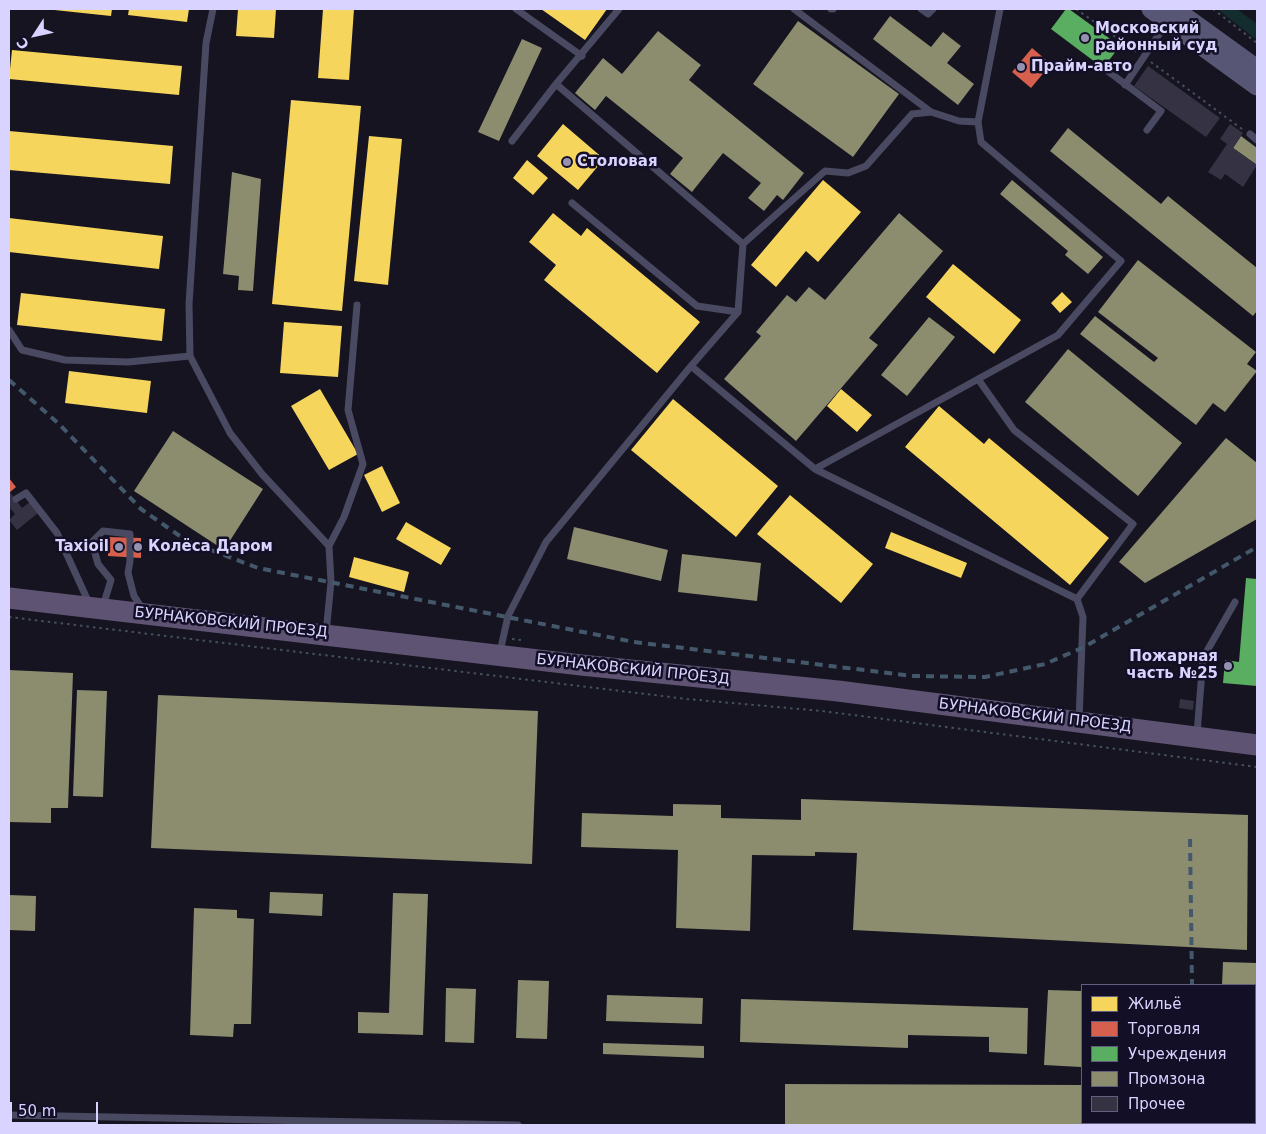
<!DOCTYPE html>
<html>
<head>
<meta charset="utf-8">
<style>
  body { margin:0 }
  #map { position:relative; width:1266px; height:1134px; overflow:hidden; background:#161421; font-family:"DejaVu Sans",sans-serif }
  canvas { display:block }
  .frame { position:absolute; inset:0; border:10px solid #d9d4ff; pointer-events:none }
  .legend { position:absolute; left:1081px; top:984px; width:175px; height:140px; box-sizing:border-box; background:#130f26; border:1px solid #625e7d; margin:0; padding:6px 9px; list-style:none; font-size:15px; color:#d9d4ff }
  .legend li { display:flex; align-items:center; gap:10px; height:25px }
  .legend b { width:25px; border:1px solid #625e7d }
  .north { position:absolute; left:10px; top:10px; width:50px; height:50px; -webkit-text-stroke:4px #130f26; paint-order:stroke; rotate:235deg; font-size:14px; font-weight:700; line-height:20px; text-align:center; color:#d9d4ff }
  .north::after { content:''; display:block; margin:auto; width:18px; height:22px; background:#d9d4ff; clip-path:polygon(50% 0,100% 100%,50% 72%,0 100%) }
  .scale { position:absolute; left:10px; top:1102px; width:88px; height:22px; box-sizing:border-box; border:2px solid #d9d4ff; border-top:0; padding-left:6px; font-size:15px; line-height:18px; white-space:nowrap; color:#d9d4ff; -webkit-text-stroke:4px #130f26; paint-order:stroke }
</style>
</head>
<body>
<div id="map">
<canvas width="1266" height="1134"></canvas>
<div class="frame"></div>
<ul class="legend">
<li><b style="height:14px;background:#f6d55c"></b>Жильё</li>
<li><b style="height:14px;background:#d6604d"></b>Торговля</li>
<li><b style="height:14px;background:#5aae61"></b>Учреждения</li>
<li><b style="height:14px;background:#8c8c6e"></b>Промзона</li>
<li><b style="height:14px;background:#343243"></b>Прочее</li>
</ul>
<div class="north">С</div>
<div class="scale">50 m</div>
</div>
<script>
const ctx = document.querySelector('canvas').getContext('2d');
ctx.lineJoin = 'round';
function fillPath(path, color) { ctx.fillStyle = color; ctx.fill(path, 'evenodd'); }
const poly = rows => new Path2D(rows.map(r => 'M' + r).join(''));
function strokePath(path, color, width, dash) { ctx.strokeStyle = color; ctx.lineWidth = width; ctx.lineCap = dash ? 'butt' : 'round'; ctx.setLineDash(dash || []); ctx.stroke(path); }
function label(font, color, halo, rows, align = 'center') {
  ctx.font = font + ' "DejaVu Sans",sans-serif'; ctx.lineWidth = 5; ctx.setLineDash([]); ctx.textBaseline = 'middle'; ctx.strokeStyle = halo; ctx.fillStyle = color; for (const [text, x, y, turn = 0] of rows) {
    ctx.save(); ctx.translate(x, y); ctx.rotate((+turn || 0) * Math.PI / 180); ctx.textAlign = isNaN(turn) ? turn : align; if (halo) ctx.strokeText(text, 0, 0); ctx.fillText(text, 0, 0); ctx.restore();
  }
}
fillPath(poly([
  [1217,9,1237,9,1257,24,1257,40]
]), '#132c2d');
fillPath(poly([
  [45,9,112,9,111,16],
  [129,9,189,9,187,22,128,15],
  [238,9,276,9,274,38,236,36],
  [323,9,354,9,349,80,318,78],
  [541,9,607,9,585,40],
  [12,50,182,66,179,95,9,79],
  [291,100,361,106,342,311,272,304],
  [563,124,604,159,578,190,537,156],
  [9,131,173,146,170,184,9,170],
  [369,136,402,139,388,285,354,281],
  [527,160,548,178,533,195,513,178],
  [823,180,861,212,818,262,806,251,776,287,751,265],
  [553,213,581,236,587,228,700,322,657,373,544,280,556,265,529,242],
  [9,218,163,236,159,269,9,252],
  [953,264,1021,320,994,354,926,297],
  [1062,292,1072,302,1060,313,1051,303],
  [21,293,165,309,162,341,17,325],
  [284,322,342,326,338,377,280,373],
  [69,371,151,381,147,413,65,403],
  [320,389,358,454,329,470,291,406],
  [841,389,872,415,857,432,827,406],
  [673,399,778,486,736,537,631,450],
  [939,406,984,444,989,438,1109,538,1070,585,905,447],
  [382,466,400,503,382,512,364,475],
  [790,495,873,564,841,603,757,534],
  [406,522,451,548,441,565,396,539],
  [891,532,967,563,961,578,885,548],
  [354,557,409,572,404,592,349,577]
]), '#f6d55c');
fillPath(poly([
  [1032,48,1051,64,1031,88,1012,72],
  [9,478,16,487,9,493],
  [108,537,141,538,141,558,108,556]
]), '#d6604d');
fillPath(poly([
  [1066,9,1069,9,1120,46,1103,68,1051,29],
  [1246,578,1257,579,1257,686,1223,683,1225,660,1239,662]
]), '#5aae61');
fillPath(poly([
  [890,16,931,47,943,32,961,46,947,63,974,84,958,105,873,39],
  [798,21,899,94,853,157,753,84],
  [658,31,701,65,689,80,804,173,783,200,777,195,764,211,748,198,761,183,723,153,692,192,670,174,683,158,606,96,595,110,575,93,603,58,622,74],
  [522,39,542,48,499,141,478,132],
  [1068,128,1161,204,1168,196,1257,268,1257,311,1253,316,1050,151],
  [1241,136,1257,148,1257,165,1233,148],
  [232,172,261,179,253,291,238,290,239,276,223,274],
  [1012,180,1103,257,1088,274,1065,255,1068,251,1000,194],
  [899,213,943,251,869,338,878,345,796,441,724,379,761,336,756,332,787,295,796,302,809,287,825,300],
  [1138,260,1256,352,1247,364,1257,371,1225,412,1213,403,1196,425,1080,334,1095,316,1154,362,1158,358,1098,312],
  [929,317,955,337,907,396,881,375],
  [1068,349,1182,443,1138,496,1025,402],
  [173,431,263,489,224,550,134,491],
  [1226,438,1257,463,1257,519,1145,583,1119,562],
  [574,527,668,550,661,581,567,559],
  [682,554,761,563,757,601,678,592],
  [9,670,73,673,68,808,51,808,51,823,9,822],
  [77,690,107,691,103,797,73,796],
  [158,695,538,711,532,864,151,848],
  [801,799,1248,815,1247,950,853,930,857,853,815,852,815,856,752,855,750,931,676,928,678,850,581,847,582,813,673,816,673,804,721,805,721,818,801,820],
  [270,892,323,894,322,916,269,913],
  [393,893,428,894,423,1035,358,1033,358,1012,389,1013],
  [9,895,36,896,35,931,9,930],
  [194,908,237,910,237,918,254,919,251,1024,234,1024,233,1037,190,1035],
  [1223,962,1257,963,1257,1002,1255,1002,1255,985,1222,985],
  [518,980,549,981,547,1039,516,1038],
  [446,988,476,989,474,1043,445,1042],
  [1048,990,1082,991,1081,1067,1044,1065],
  [607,995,703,998,702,1024,606,1021],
  [741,999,1028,1008,1027,1054,989,1052,989,1037,908,1035,908,1048,740,1042],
  [603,1043,704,1046,704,1058,603,1054],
  [785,1084,1082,1085,1082,1123,1159,1123,1159,1125,785,1125]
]), '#8c8c6e');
fillPath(poly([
  [1148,66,1220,118,1206,137,1134,86],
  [1230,124,1243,133,1233,148,1257,165,1243,187,1225,174,1221,180,1208,172,1227,144,1220,139],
  [9,491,22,508,30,502,38,513,17,530,9,520,15,514,9,507],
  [1180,699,1194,701,1193,710,1179,708]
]), '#343243');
strokePath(poly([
  [1076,9,1137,52],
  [1213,9,1257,43],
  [1151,62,1242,129],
  [9,617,687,699,822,711,1257,767],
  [512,639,522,640]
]), '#44505f', 2, [2.5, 4]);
strokePath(poly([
  [213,9,206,43,189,304,190,356,230,433,262,474,329,546,331,582,326,633],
  [516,9,582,56],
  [619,9,556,84,743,244],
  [794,9,931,112],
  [831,9,833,9],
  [921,9,928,14,933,9],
  [1109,72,1161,111,1147,130],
  [1125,85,1168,21],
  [978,122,959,121,931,112,912,114,866,166,848,173,825,171,743,244,738,312,691,366,815,469,1058,335,1121,261,981,142,978,122,1000,9],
  [1250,134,1257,140],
  [512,141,556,84],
  [572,203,697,306,738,312],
  [9,330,22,350,65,360,128,362,190,356],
  [815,469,1077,599,1133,524,1014,430,978,379],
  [16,499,26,493,57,533,89,603],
  [329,546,344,517,363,464,348,410,357,305],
  [1077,599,1083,617,1079,720],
  [103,606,111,580,98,564,92,542,103,531,130,534,130,561,128,573,134,596,143,610],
  [500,652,508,616,546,542,691,366],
  [1197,734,1203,658,1235,602],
  [9,1115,518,1125]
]), '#4a4962', 7);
strokePath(poly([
  [1151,9,1257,86],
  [1174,9,1257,69]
]), '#575674', 19);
strokePath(poly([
  [9,598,581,665,838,691,1257,745]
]), '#5e5373', 21);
strokePath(poly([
  [9,380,59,424,141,509,187,541,258,568,634,642,913,676,985,677,1045,664,1084,647,1257,547],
  [1190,839,1192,985],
  [1229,1123,1230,1125]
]), '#43596b', 4, [8, 6]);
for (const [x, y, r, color] of [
  [1085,38,5,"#9591b1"],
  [1021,67,5,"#9591b1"],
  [567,162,5,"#9591b1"],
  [119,547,5,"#9591b1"],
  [138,547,5,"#9591b1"],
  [1228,666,5,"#9591b1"]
]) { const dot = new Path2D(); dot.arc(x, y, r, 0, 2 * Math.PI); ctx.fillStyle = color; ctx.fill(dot); strokePath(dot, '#130f26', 2); }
label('bold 15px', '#d9d4ff', '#130f26', [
  ["Московский",1095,29],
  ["районный суд",1095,46],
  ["Прайм-авто",1031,67],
  ["Столовая",577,162],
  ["Taxioil",109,547,"right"],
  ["Колёса Даром",148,547],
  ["Пожарная",1218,657,"right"],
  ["часть №25",1218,674,"right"]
], 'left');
label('15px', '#d9d4ff', '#130f26', [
  ["БУРНАКОВСКИЙ ПРОЕЗД",231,623,6],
  ["БУРНАКОВСКИЙ ПРОЕЗД",633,670,6],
  ["БУРНАКОВСКИЙ ПРОЕЗД",1035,716,7]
]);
</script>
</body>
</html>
